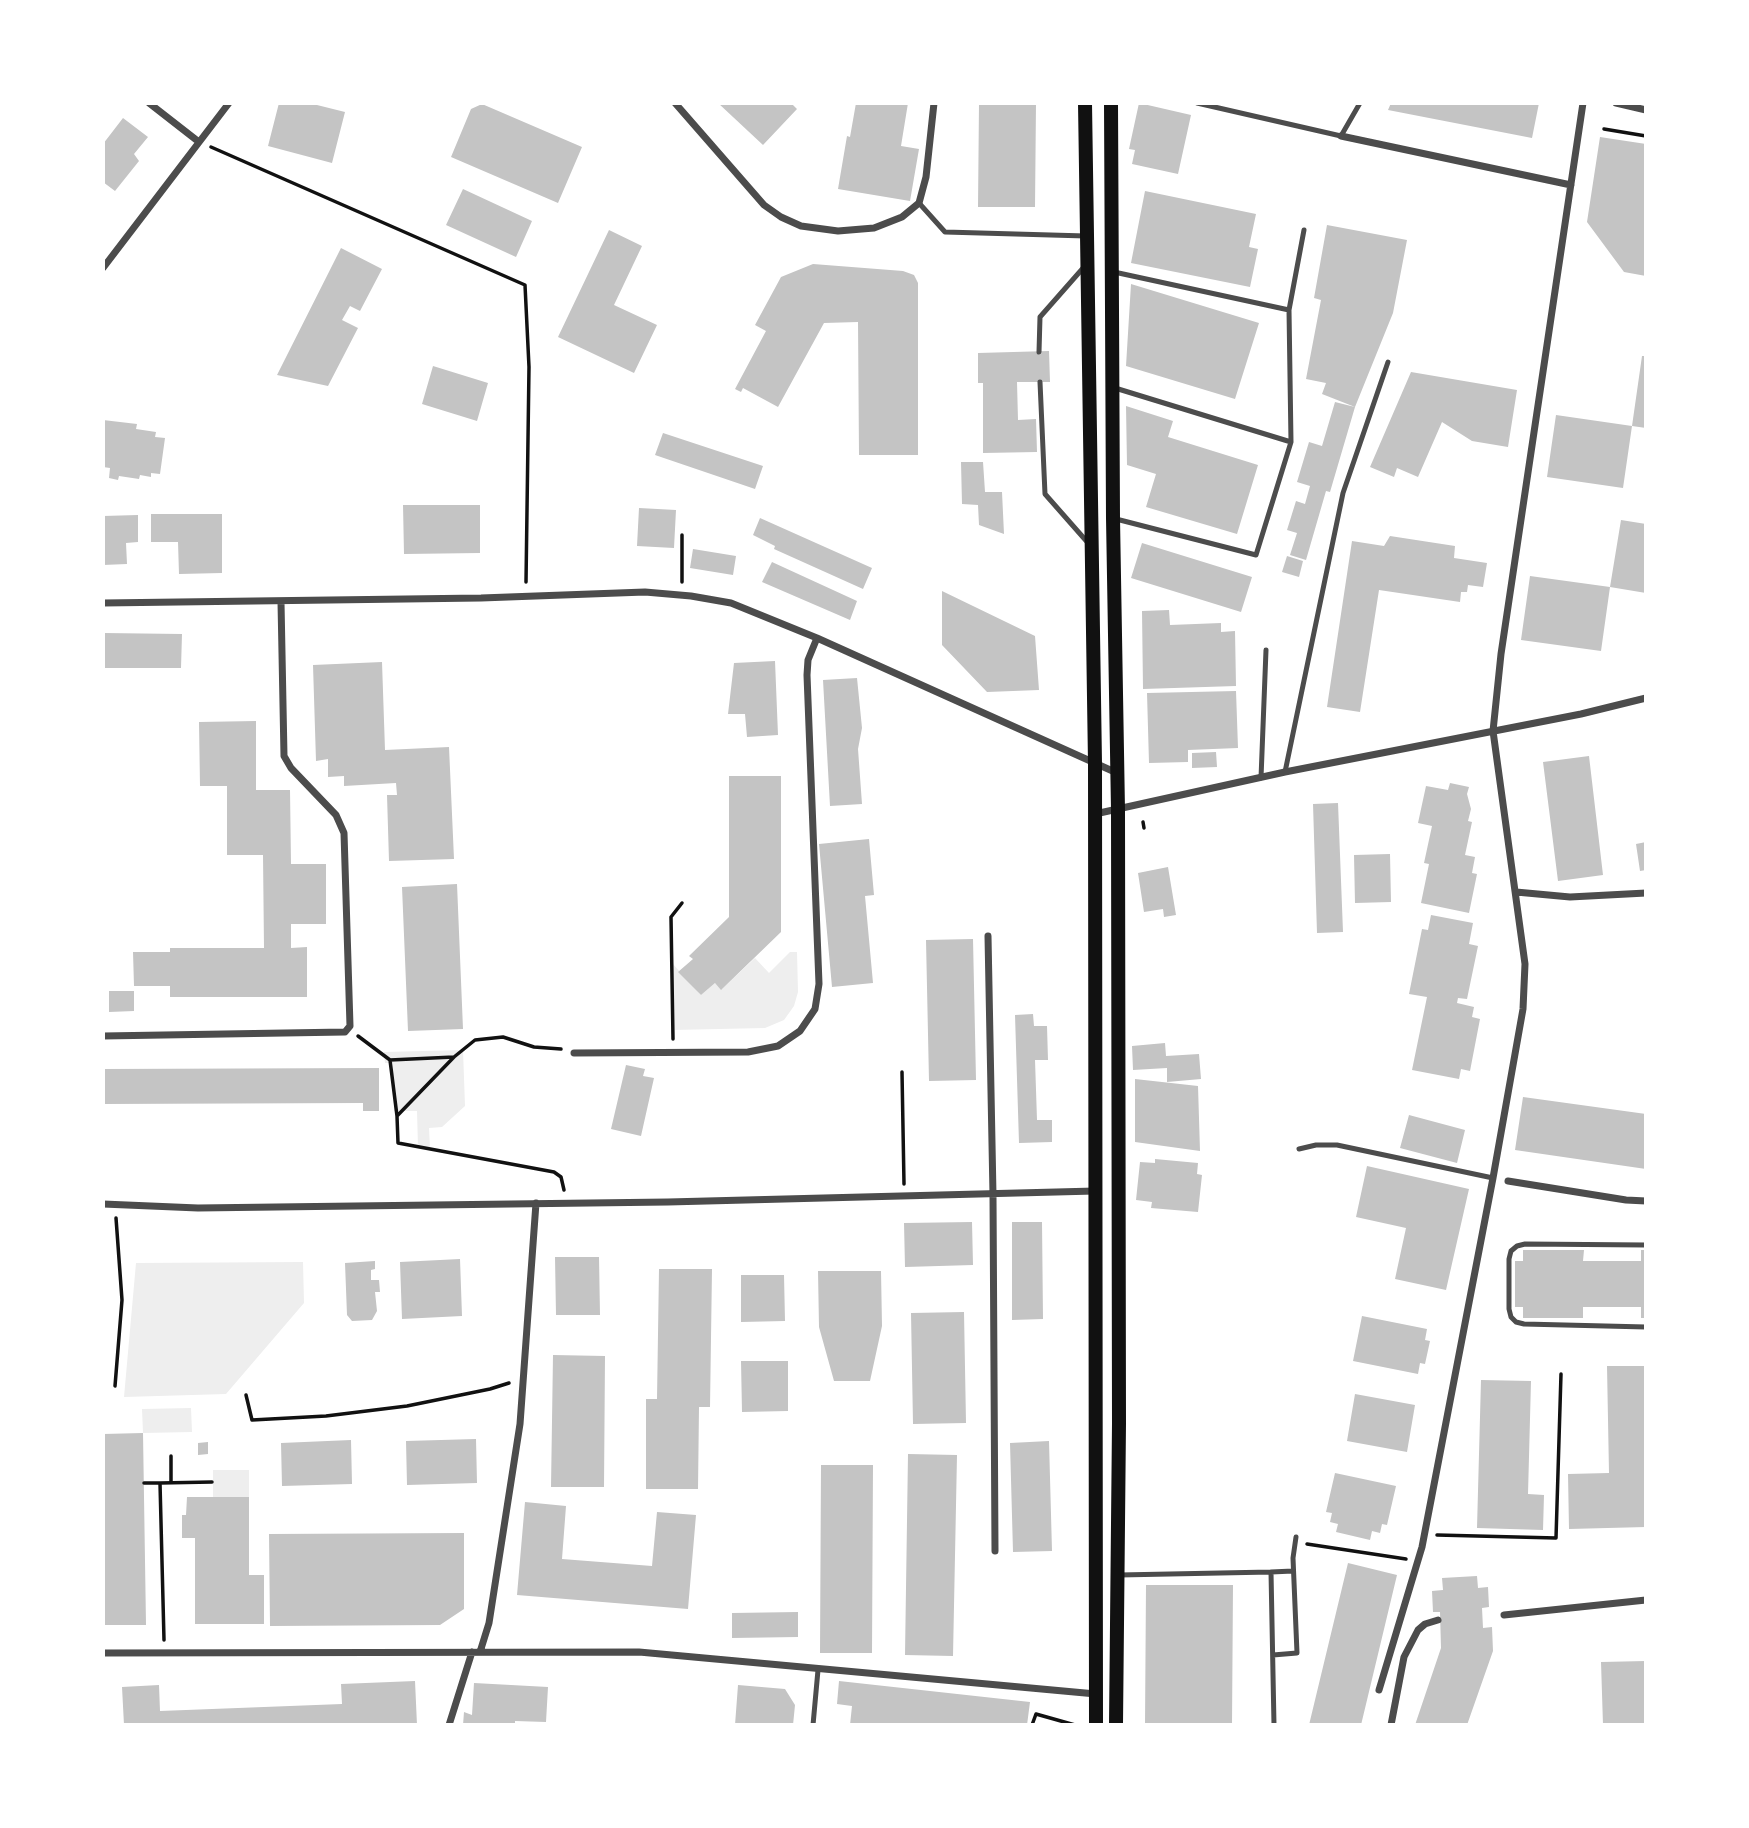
<!DOCTYPE html>
<html>
<head>
<meta charset="utf-8">
<style>
  body { margin:0 }
  #map { position:relative; width:1749px; height:1828px; overflow:hidden; background:#fff; font-family:Arial,sans-serif }
  canvas { display:block }
  .frame { position:absolute; inset:0; border:105px solid #fff; pointer-events:none }
</style>
</head>
<body>
<div id="map">
<canvas width="1749" height="1828"></canvas>
<div class="frame"></div>
</div>
<script>
const ctx = document.querySelector('canvas').getContext('2d');
ctx.lineJoin = 'round';
function fillPath(path, color) { ctx.fillStyle = color; ctx.fill(path, 'evenodd'); }
const poly = rows => new Path2D(rows.map(r => 'M' + r).join(''));
function strokePath(path, color, width, dash) { ctx.strokeStyle = color; ctx.lineWidth = width; ctx.lineCap = dash ? 'butt' : 'round'; ctx.setLineDash(dash || []); ctx.stroke(path); }
fillPath(poly([
  [790,952,797,952,798,992,794,1006,784,1020,765,1028,673,1030,672,963,701,995,715,983,722,989,755,958,769,973],
  [463,1050,465,1106,442,1127,429,1128,430,1148,418,1147,417,1111,394,1111,393,1063,385,1063,384,1052],
  [303,1262,304,1303,226,1394,124,1397,136,1263],
  [191,1408,192,1432,143,1433,142,1409],
  [213,1470,249,1470,249,1497,213,1497]
]), '#eee');
fillPath(poly([
  [279,103,309,103,345,112,332,163,268,146],
  [718,103,791,103,797,109,763,145],
  [856,103,908,103,901,146,919,149,910,201,838,189,847,136,850,137],
  [979,103,1036,103,1035,207,978,207],
  [1139,103,1191,115,1178,174,1132,164,1135,150,1129,149],
  [1391,103,1539,103,1532,138,1388,110],
  [482,104,582,147,558,203,451,157,471,109],
  [123,118,148,137,134,154,139,161,115,191,103,182,103,144],
  [1600,137,1646,144,1646,276,1624,272,1587,222],
  [463,189,532,221,516,257,446,225],
  [1145,191,1256,214,1249,247,1258,249,1250,287,1131,263],
  [1327,225,1407,240,1393,313,1355,407,1322,394,1326,383,1306,379,1321,300,1314,298],
  [609,230,642,246,614,305,657,325,634,373,558,337],
  [341,248,382,269,360,311,350,306,342,320,358,328,328,386,277,375],
  [813,264,903,271,914,275,918,283,918,455,859,455,858,322,824,323,778,407,743,388,741,392,735,389,766,331,755,325,781,277],
  [1131,284,1259,323,1235,399,1126,366],
  [1049,351,1050,382,1017,382,1018,420,1036,419,1037,452,983,453,983,383,978,383,978,353],
  [1642,356,1646,356,1646,428,1632,426,1623,488,1547,477,1556,415,1632,426],
  [433,366,488,383,477,421,422,404],
  [1411,372,1517,390,1508,447,1472,441,1442,422,1418,477,1397,468,1394,477,1370,467],
  [1335,402,1355,407,1330,492,1326,491,1306,560,1290,555,1297,533,1287,530,1296,501,1305,504,1310,486,1297,482,1309,442,1322,446],
  [1126,406,1173,421,1168,437,1258,465,1237,534,1146,507,1156,474,1127,465],
  [103,420,137,424,136,429,156,432,155,437,165,438,160,474,151,473,151,477,140,475,139,479,119,476,118,480,109,478,110,468,103,467],
  [663,433,763,466,755,489,655,455],
  [961,462,983,462,985,492,1002,492,1004,534,979,525,978,505,962,504],
  [403,505,480,505,480,553,404,554],
  [639,508,676,510,674,548,637,546],
  [151,514,222,514,222,573,179,574,178,542,151,542],
  [138,515,138,542,126,543,127,564,103,565,103,516],
  [760,518,872,568,863,589,774,549,775,546,753,535],
  [1621,520,1646,524,1646,593,1610,587],
  [1390,536,1455,546,1454,558,1487,563,1483,587,1468,585,1467,592,1461,592,1460,602,1379,590,1360,712,1327,707,1352,541,1384,546],
  [1142,543,1252,577,1241,612,1131,578],
  [693,549,736,556,733,575,690,568],
  [1287,556,1303,561,1299,577,1282,572],
  [772,562,857,601,850,620,762,582],
  [1530,576,1610,587,1601,651,1521,640],
  [942,591,1035,636,1039,690,987,692,942,645],
  [1169,610,1170,625,1221,623,1221,632,1235,631,1236,686,1143,689,1142,611],
  [103,633,182,634,181,668,103,668],
  [775,661,778,735,747,737,745,714,728,714,734,663],
  [382,662,385,750,449,747,454,859,389,861,387,795,397,795,396,783,344,786,344,776,328,777,328,759,316,761,313,665],
  [857,678,862,728,858,749,862,804,830,806,823,680],
  [1236,691,1238,748,1188,750,1188,762,1149,763,1147,693],
  [256,721,256,790,290,790,291,864,326,864,326,924,291,924,291,948,307,947,307,997,170,997,170,986,134,986,133,952,170,952,170,948,264,948,263,855,227,855,227,786,200,786,199,722],
  [1216,752,1217,767,1192,768,1192,753],
  [1589,756,1603,875,1558,881,1543,762],
  [729,776,781,776,781,932,721,990,715,983,701,995,678,972,693,959,689,956,729,917],
  [1450,783,1469,787,1467,794,1471,809,1468,821,1472,822,1465,855,1475,857,1472,873,1477,874,1469,913,1421,903,1429,864,1424,863,1432,826,1418,823,1426,786,1448,790],
  [1338,803,1343,932,1317,933,1313,804],
  [869,839,874,895,865,896,873,983,832,987,819,844],
  [1646,842,1646,870,1640,871,1636,844],
  [1390,854,1391,902,1355,903,1354,855],
  [1168,867,1176,915,1164,917,1163,909,1144,912,1138,873],
  [457,884,463,1029,408,1031,402,887],
  [1431,915,1473,923,1469,944,1478,946,1467,999,1458,998,1457,1003,1474,1007,1472,1017,1480,1019,1470,1071,1461,1069,1459,1079,1412,1070,1427,997,1409,994,1422,929,1428,930],
  [973,939,976,1080,929,1081,926,940],
  [109,991,134,991,134,1011,109,1012],
  [1033,1014,1034,1026,1047,1026,1048,1060,1035,1060,1037,1120,1052,1120,1052,1142,1019,1143,1015,1015],
  [1165,1043,1166,1056,1199,1054,1201,1079,1167,1082,1167,1068,1133,1070,1132,1046],
  [626,1065,645,1069,643,1076,654,1078,641,1136,611,1129],
  [379,1068,379,1111,363,1111,363,1103,103,1104,103,1069],
  [1135,1079,1198,1086,1200,1151,1135,1142],
  [1523,1097,1646,1114,1646,1169,1515,1150],
  [1409,1115,1465,1130,1457,1163,1400,1148],
  [1155,1159,1198,1163,1197,1174,1202,1175,1198,1212,1151,1208,1152,1202,1136,1200,1140,1162,1155,1163],
  [1367,1166,1469,1189,1446,1290,1395,1279,1406,1228,1356,1217],
  [972,1222,973,1265,905,1267,904,1223],
  [1012,1222,1042,1222,1043,1319,1012,1320],
  [1523,1250,1584,1250,1583,1261,1641,1261,1641,1250,1646,1250,1646,1318,1641,1318,1641,1307,1583,1307,1583,1318,1523,1318,1523,1307,1515,1307,1515,1261,1523,1261],
  [555,1257,599,1257,600,1315,556,1315],
  [460,1259,462,1316,402,1319,400,1262],
  [375,1261,375,1269,371,1270,371,1280,379,1280,380,1292,375,1292,377,1311,372,1320,352,1321,347,1315,345,1263],
  [659,1269,712,1269,710,1407,699,1407,698,1489,646,1489,646,1399,657,1399],
  [818,1271,881,1271,882,1326,870,1381,834,1381,819,1327],
  [741,1275,784,1275,785,1321,741,1322],
  [964,1312,966,1423,913,1424,911,1313],
  [1362,1316,1427,1329,1425,1340,1430,1341,1425,1364,1420,1363,1418,1374,1353,1361],
  [553,1355,605,1356,604,1487,551,1487],
  [741,1361,788,1361,788,1411,742,1412],
  [1607,1366,1646,1366,1646,1527,1569,1529,1568,1474,1609,1473],
  [1481,1380,1531,1381,1528,1494,1544,1495,1543,1530,1477,1528],
  [1355,1394,1415,1405,1407,1452,1347,1441],
  [143,1433,146,1625,103,1625,103,1434],
  [476,1439,477,1483,407,1485,406,1441],
  [351,1440,352,1484,282,1486,281,1443],
  [1049,1441,1052,1551,1013,1552,1010,1443],
  [208,1442,208,1454,198,1455,198,1443],
  [908,1454,957,1455,953,1656,905,1655],
  [821,1465,873,1465,872,1653,820,1653],
  [1335,1473,1396,1486,1387,1525,1382,1524,1380,1533,1372,1531,1370,1540,1336,1532,1338,1524,1330,1522,1332,1513,1326,1512],
  [187,1497,249,1497,249,1575,264,1575,264,1624,195,1624,195,1538,182,1538,182,1515,186,1515],
  [525,1502,566,1506,562,1559,652,1566,657,1512,696,1515,688,1609,517,1595],
  [464,1533,464,1609,440,1625,270,1626,269,1534],
  [1348,1563,1397,1575,1361,1725,1309,1725],
  [1477,1576,1478,1588,1488,1587,1489,1607,1482,1608,1483,1628,1492,1627,1493,1651,1467,1725,1415,1725,1441,1648,1440,1612,1433,1612,1432,1591,1443,1590,1442,1578],
  [1146,1585,1233,1585,1232,1725,1145,1725],
  [798,1612,798,1637,732,1638,732,1613],
  [1646,1661,1646,1725,1603,1725,1601,1662],
  [415,1681,417,1725,124,1725,122,1687,159,1685,160,1711,342,1704,341,1684],
  [839,1681,1030,1702,1027,1725,850,1725,852,1706,837,1704],
  [474,1683,548,1687,546,1722,515,1721,515,1725,463,1725,464,1712,472,1715],
  [738,1685,785,1689,795,1705,793,1725,735,1725]
]), '#c4c4c4');
strokePath(poly([
  [1604,129,1646,136],
  [211,147,525,285,529,367,526,582],
  [682,535,682,582],
  [1143,822,1144,828],
  [358,1036,390,1060,397,1116],
  [673,1039,671,917,682,903],
  [561,1049,534,1047,503,1037,475,1040,454,1057,397,1116,398,1143,554,1172,561,1177,564,1190],
  [390,1060,454,1057],
  [902,1072,904,1184],
  [115,1386,122,1300,116,1218],
  [246,1395,252,1420,326,1416,407,1406,490,1389,509,1383],
  [171,1456,171,1483],
  [144,1483,160,1483,164,1640],
  [160,1483,212,1482],
  [1437,1535,1556,1538,1561,1374],
  [1307,1544,1406,1559],
  [1032,1725,1036,1714,1075,1725]
]), '#111', 3.5);
strokePath(poly([
  [1197,103,1341,136,1360,103],
  [919,203,945,232,1086,236],
  [1114,272,1289,310],
  [1039,352,1040,317,1084,267],
  [1040,382,1045,494,1089,544],
  [1115,388,1291,442,1289,310,1304,230],
  [1116,519,1256,555,1291,442],
  [1285,772,1343,493,1388,362],
  [1261,778,1266,650],
  [1299,1149,1316,1145,1337,1145,1493,1178],
  [1646,1245,1525,1244,1517,1246,1511,1251,1509,1259,1509,1309,1511,1317,1516,1322,1524,1324,1646,1327],
  [1271,1572,1293,1571],
  [1119,1575,1271,1572,1274,1725],
  [1273,1655,1297,1653,1293,1558,1296,1537],
  [813,1725,818,1670]
]), '#4c4c4c', 5);
strokePath(poly([
  [149,103,199,142],
  [675,103,764,205,781,217,801,226,838,231,874,228,902,217,919,203,926,177,934,103],
  [1616,103,1646,110],
  [1341,136,1571,185],
  [103,268,229,103],
  [103,603,481,598,645,592,691,596,731,603,817,638,1117,773],
  [1095,814,1285,772,1581,714,1646,698],
  [1516,892,1570,897,1646,893],
  [988,936,993,1195,995,1551],
  [103,1036,345,1032,350,1026,344,833,336,815,291,768,284,756,281,602],
  [574,1053,748,1052,778,1046,800,1031,815,1009,819,984,807,675,808,660,817,638],
  [1508,1181,1626,1200,1646,1201],
  [103,1204,198,1208,668,1202,1095,1191],
  [1504,1615,1646,1600],
  [480,1652,489,1623,520,1424,536,1203],
  [103,1653,639,1652,1096,1694],
  [1379,1690,1422,1547,1493,1178,1523,1009,1525,964,1493,731,1501,654,1583,103],
  [449,1725,472,1652],
  [1391,1725,1404,1657,1418,1630,1425,1624,1438,1620]
]), '#4c4c4c', 7);
strokePath(poly([
  [1085,103,1095,763,1096,1725],
  [1111,103,1113,518,1118,810,1119,1423,1116,1725]
]), '#111', 14);
</script>
</body>
</html>
